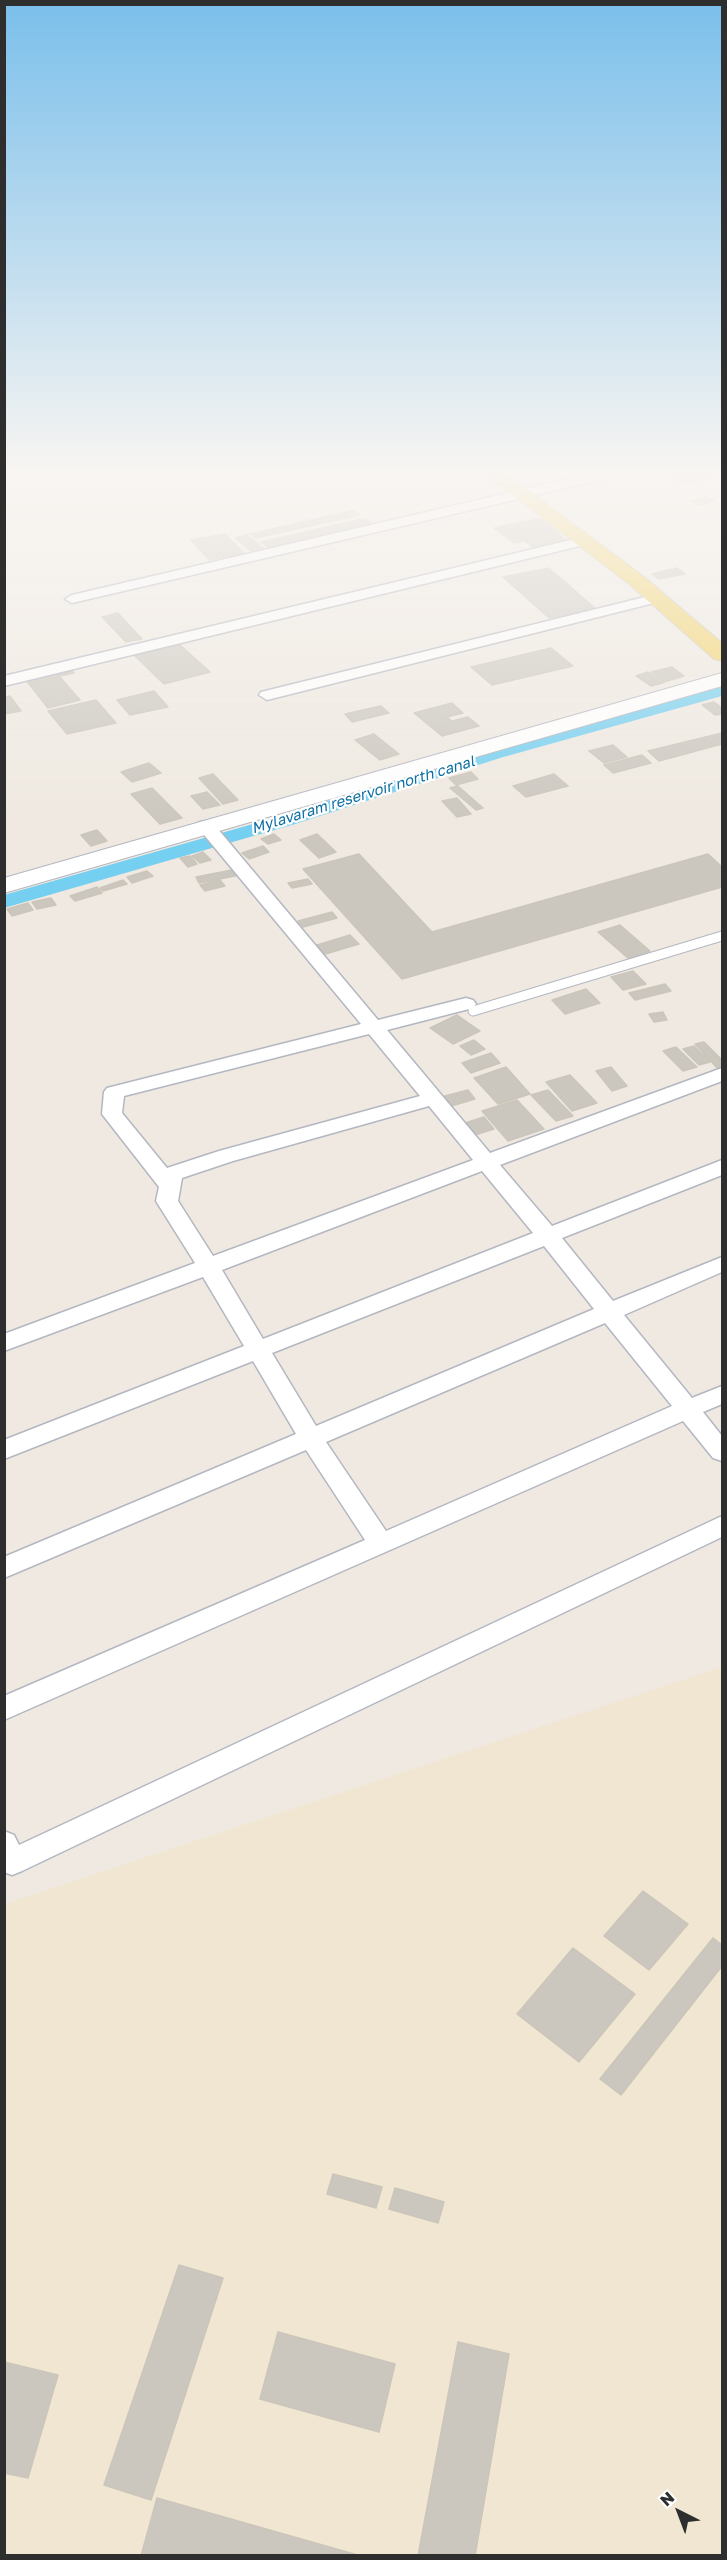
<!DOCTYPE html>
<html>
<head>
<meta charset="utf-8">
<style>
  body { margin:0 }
  #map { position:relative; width:727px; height:2560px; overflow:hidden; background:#efe9e1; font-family:"Golos Text",sans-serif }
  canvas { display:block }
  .frame { position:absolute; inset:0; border:6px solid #2e2e2e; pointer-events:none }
  .north { position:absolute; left:649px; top:2482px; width:60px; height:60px; -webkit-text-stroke:4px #fff; paint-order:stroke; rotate:318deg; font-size:16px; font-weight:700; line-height:24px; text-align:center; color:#2e2e2e }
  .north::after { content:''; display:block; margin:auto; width:21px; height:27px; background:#2e2e2e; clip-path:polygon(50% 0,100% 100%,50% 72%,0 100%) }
</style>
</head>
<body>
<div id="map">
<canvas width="727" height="2560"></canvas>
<div class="frame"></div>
<div class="north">N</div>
</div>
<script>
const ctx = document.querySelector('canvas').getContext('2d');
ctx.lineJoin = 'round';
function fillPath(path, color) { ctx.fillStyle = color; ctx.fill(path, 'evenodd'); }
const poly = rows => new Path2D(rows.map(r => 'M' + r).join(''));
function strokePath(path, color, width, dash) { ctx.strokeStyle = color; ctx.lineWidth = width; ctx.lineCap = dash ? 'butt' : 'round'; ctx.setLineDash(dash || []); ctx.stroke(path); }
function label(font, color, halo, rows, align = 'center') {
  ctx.font = font + ' "Golos Text",sans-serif'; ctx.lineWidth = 4.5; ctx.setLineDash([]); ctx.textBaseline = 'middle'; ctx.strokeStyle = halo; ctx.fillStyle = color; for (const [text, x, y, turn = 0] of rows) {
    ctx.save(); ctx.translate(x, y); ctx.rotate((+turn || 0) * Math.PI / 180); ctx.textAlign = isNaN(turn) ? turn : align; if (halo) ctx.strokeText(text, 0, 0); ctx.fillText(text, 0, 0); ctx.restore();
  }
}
fillPath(poly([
  [722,1667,722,2555,5,2555,4,1904]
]), '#f0e6d1');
fillPath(poly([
  [722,686,722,696,500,758,295,824,4,908,4,895,281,816,486,750,722,686]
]), '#75cff0');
const building = poly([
  [686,468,707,468,719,476,684,484,666,473,686,468],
  [706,497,715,501,701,505,692,501,706,497],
  [354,510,360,515,256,538,250,534,354,510],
  [365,518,372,524,268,548,261,542,365,518],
  [540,518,560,534,514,543,494,528,540,518],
  [225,534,244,553,209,560,191,540,225,534],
  [247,535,265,549,252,552,235,538,247,535],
  [559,535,567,541,534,548,526,542,559,535],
  [549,568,596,609,549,618,503,577,549,568],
  [677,568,685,574,659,579,652,574,677,568],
  [118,613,142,639,126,642,102,617,118,613],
  [179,644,210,672,164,684,134,655,179,644],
  [551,648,573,666,492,685,471,667,551,648],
  [672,667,684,676,664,682,651,672,672,667],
  [71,669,74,673,28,683,25,679,71,669],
  [648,672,663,683,651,686,636,676,648,672],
  [60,677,80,700,48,708,29,684,60,677],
  [154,691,168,707,130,715,117,700,154,691],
  [10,696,21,711,4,714,4,697,10,696],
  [96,700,116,723,67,734,48,711,96,700],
  [714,702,722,708,722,714,715,715,702,705,714,702],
  [452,703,463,713,447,717,452,721,468,717,479,726,442,736,414,713,452,703],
  [381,706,389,713,352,722,345,714,381,706],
  [722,733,722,744,659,761,648,751,722,733],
  [374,734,399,754,380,760,355,740,374,734],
  [613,745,627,757,604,763,589,751,613,745],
  [642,755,651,763,613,773,604,765,642,755],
  [149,763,161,773,132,782,121,772,149,763],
  [471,772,478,779,456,785,449,778,471,772],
  [213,774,238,800,223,804,199,778,213,774],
  [554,774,568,786,526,797,513,786,554,774],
  [458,786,483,808,476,810,450,788,458,786],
  [152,788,182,818,160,824,131,794,152,788],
  [207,792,220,805,203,809,191,796,207,792],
  [457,798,471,814,457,817,442,801,457,798],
  [97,830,107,841,91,846,81,835,97,830],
  [274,834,281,840,268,844,261,839,274,834],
  [317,834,336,852,319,858,300,840,317,834],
  [263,846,269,852,249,859,242,853,263,846],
  [203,852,211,860,200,863,192,856,203,852],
  [359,854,432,932,708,854,722,867,722,887,402,979,303,869,359,854],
  [190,856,197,864,188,867,180,858,190,856],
  [237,869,240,875,199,883,196,877,237,869],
  [147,871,153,876,132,883,127,877,147,871],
  [308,879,312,884,292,888,288,883,308,879],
  [123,880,127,884,103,891,100,888,123,880],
  [220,880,225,886,205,891,200,885,220,880],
  [97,887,102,893,75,901,70,896,97,887],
  [51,898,56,905,37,909,32,902,51,898],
  [28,903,33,910,12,916,7,909,28,903],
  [332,912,337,918,303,927,298,921,332,912],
  [620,925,650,951,629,959,598,932,620,925],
  [350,935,359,944,322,955,314,946,350,935],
  [633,971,646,984,623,990,611,977,633,971],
  [665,984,671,991,635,1000,629,993,665,984],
  [586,989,600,1003,565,1014,552,1000,586,989],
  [663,1012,667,1020,654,1022,649,1014,663,1012],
  [457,1015,480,1031,453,1044,430,1028,457,1015],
  [474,1040,485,1049,471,1055,460,1046,474,1040],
  [704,1042,722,1060,722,1069,719,1070,695,1044,704,1042],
  [694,1046,710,1062,699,1065,683,1049,694,1046],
  [676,1047,697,1067,683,1071,663,1051,676,1047],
  [491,1053,500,1063,471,1073,462,1063,491,1053],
  [506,1067,530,1094,498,1104,474,1078,506,1067],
  [611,1067,627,1086,612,1091,596,1071,611,1067],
  [570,1075,597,1103,572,1111,546,1082,570,1075],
  [468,1090,475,1099,448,1107,441,1097,468,1090],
  [548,1090,573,1116,556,1121,531,1095,548,1090],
  [517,1100,544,1129,508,1141,482,1111,517,1100],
  [484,1117,494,1129,475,1135,465,1123,484,1117],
  [643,1891,688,1924,649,1970,604,1936,643,1891],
  [713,1938,722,1945,722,1966,621,2095,600,2079,713,1938],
  [573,1948,635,1994,579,2062,517,2014,573,1948],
  [333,2174,382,2187,376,2208,327,2194,333,2174],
  [395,2188,444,2202,438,2223,389,2209,395,2188],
  [179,2265,223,2278,151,2500,104,2485,179,2265],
  [278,2332,395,2364,379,2432,260,2399,278,2332],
  [458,2342,509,2354,475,2556,418,2556,458,2342],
  [4,2362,58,2375,28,2478,4,2473,4,2362],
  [157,2498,361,2556,141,2556,157,2498]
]);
fillPath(building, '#cbc7bf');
strokePath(building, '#cbc5ba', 1.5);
const lane = poly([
  [473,1011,722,936]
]);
const street = poly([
  [614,468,640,468,634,472,72,603,65,599,72,595,614,468],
  [583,537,590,541,588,544,4,686,4,676,583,537],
  [657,594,662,595,664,598,662,601,267,700,259,695,261,692,657,594],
  [206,821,212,822,378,1020,466,998,473,1000,476,1004,473,1008,387,1030,490,1153,722,1068,722,1081,500,1165,552,1226,722,1160,722,1175,562,1238,613,1301,722,1257,722,1272,624,1315,692,1398,722,1386,722,1404,703,1412,722,1436,722,1461,713,1458,683,1421,4,1720,4,1696,365,1540,306,1450,4,1578,4,1557,296,1434,253,1361,4,1459,4,1440,244,1346,203,1277,4,1351,4,1334,195,1263,156,1201,159,1187,102,1114,104,1092,107,1088,361,1024,200,830,197,826,200,822,206,821],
  [369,1034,420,1096,219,1151,167,1168,122,1113,124,1096,369,1034],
  [429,1106,473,1160,213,1256,178,1201,182,1178,233,1161,429,1106],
  [482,1171,533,1233,263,1339,222,1270,482,1171],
  [544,1246,594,1309,316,1426,272,1353,544,1246],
  [605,1323,672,1406,386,1531,326,1442,605,1323],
  [722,1516,722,1537,22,1871,12,1875,4,1872,4,1831,14,1835,19,1845,722,1516]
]);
const secondary = poly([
  [722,673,722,686,4,893,4,878,722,673]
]);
const primary = poly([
  [4,468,16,468,14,472,4,475,4,468],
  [477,468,499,468,643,576,722,643,722,661,714,659,629,584,477,468]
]);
strokePath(lane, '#b4b7c1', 11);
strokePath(street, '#b4b7c1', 3);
strokePath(secondary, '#b4b7c1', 2);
strokePath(primary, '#c9c9c9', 2);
strokePath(lane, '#fff', 9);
fillPath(street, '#fff');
fillPath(secondary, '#fff');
fillPath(primary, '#f2d163');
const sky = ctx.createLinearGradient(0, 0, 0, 827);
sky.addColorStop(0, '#7abfeb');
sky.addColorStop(0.57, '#f8f5f2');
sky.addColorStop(1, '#f8f5f200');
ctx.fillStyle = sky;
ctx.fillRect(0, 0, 727, 827);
label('italic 15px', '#0d6fa3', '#fff', [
  ["Mylavaram reservoir north canal",363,795,-17]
]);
</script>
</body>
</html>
